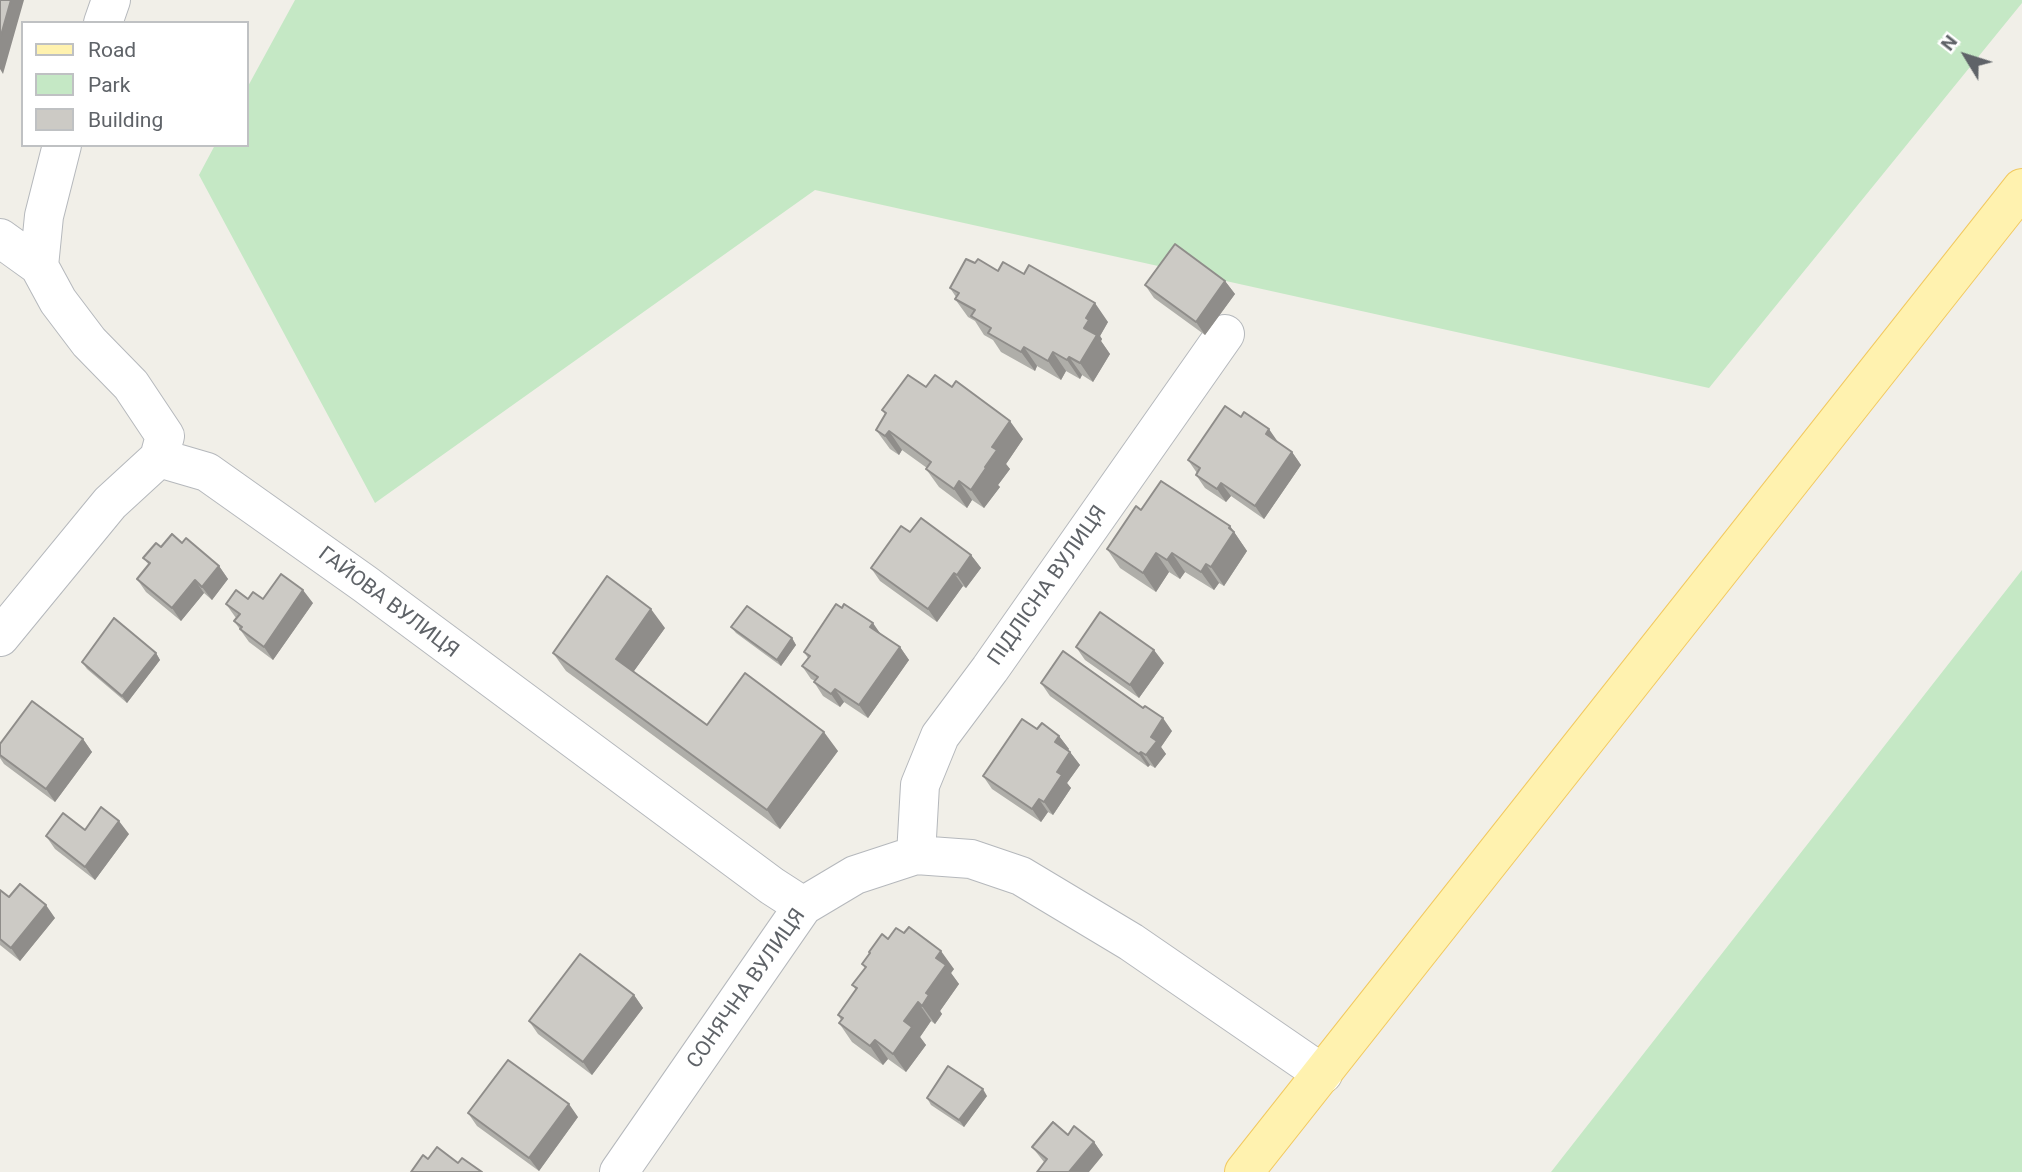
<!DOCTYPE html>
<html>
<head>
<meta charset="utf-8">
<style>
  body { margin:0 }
  #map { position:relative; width:2022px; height:1172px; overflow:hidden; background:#f1efe8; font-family:Roboto,sans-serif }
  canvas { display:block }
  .legend { position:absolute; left:21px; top:21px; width:228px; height:126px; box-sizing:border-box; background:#fff; border:2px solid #bfc1c3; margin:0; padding:9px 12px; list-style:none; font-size:21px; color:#5f6368 }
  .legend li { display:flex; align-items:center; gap:14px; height:35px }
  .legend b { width:35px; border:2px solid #bfc1c3 }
  .north { position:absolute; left:1931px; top:21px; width:70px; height:70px; -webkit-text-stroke:5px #fff; paint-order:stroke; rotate:308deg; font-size:19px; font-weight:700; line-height:28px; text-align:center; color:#5f6368 }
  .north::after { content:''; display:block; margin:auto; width:24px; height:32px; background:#5f6368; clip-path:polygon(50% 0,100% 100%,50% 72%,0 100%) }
</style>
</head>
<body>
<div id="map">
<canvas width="2022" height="1172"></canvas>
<ul class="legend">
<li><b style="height:9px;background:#fff2af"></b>Road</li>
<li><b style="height:19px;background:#c5e8c5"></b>Park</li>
<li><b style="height:19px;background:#cccac5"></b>Building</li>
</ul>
<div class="north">N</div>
</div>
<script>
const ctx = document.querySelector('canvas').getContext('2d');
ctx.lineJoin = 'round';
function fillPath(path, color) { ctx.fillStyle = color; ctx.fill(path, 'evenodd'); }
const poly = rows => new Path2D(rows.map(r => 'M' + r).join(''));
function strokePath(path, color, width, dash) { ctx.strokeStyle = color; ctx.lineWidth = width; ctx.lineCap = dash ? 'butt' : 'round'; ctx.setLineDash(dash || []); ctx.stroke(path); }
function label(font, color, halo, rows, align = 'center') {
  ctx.font = font + ' Roboto,sans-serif'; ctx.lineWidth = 5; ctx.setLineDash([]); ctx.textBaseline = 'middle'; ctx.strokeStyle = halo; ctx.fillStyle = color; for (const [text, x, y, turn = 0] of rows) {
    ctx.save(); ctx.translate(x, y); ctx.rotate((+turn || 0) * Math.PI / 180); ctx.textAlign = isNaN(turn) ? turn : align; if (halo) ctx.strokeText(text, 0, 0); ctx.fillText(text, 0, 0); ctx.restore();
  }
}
fillPath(poly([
  [295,0,2022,0,2022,3,1709,388,815,190,375,503,199,175,215,145,247,145,247,88],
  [2022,570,2022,1172,1551,1172]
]), '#c5e8c5');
const minor = poly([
  [103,23,111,0],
  [0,238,39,266,58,301,89,342,131,385,165,436,159,458],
  [39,266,44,216,62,145],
  [0,637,110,503,159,458,207,472,365,584,772,886,803,906],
  [916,855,920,785,940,736,990,669,1225,334],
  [619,1172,803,906,855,875,916,855,971,859,1021,876,1131,942,1323,1074]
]);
const major = poly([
  [1244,1172,2022,188]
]);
strokePath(minor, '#b5b8bc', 40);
strokePath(major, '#f2c960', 40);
strokePath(minor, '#fff', 38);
strokePath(major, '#fff2af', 38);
fillPath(poly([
  [975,263,998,271,1108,322,1100,336,1102,339,1101,341,1110,354,1093,382,1082,375,1080,379,1066,371,1061,380,1037,366,1035,371,1001,352,993,340,984,335,975,321,968,317,955,299,956,297,950,288],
  [1225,281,1235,294,1205,335,1154,298,1145,285],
  [926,387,1023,439,1006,464,1010,469,998,485,1000,487,984,508,972,500,967,508,939,487,926,469,927,468,902,450,899,455,890,449,876,430,885,414,882,410],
  [1278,442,1292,452,1301,465,1264,519,1231,496,1226,502,1205,488,1196,475,1197,473,1188,460],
  [1141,510,1230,526,1247,551,1224,586,1219,583,1214,590,1185,572,1180,579,1169,572,1156,592,1120,568,1107,549],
  [910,532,971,555,981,568,966,588,963,586,937,622,880,581,871,568],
  [182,543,219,566,228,579,212,600,204,593,181,621,146,592,137,579,149,565,143,558,161,547],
  [248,599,313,603,273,660,249,642,234,621,236,618,226,604],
  [731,627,792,638,796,645,781,666,736,633],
  [665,628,633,672,707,725,838,751,780,829,566,671,553,653],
  [880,634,900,647,909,660,868,718,844,702,840,707,823,696,814,682,815,681,811,679,802,666,808,658,804,652],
  [1076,647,1164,663,1139,698,1085,660],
  [156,653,160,660,127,703,87,669,82,662],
  [1041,683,1172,731,1161,747,1166,754,1155,768,1150,765,1148,767,1050,696],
  [1037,729,1059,736,1069,749,1068,750,1070,752,1080,765,1067,783,1071,788,1053,815,1048,812,1041,822,992,789,983,776],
  [83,739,92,752,55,802,4,764,0,758,0,744],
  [85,830,129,834,95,880,55,849,46,836],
  [0,890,9,897,55,918,20,961,0,945],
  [888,939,954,969,951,973,959,984,940,1011,942,1014,935,1024,931,1021,920,1037,926,1045,906,1072,888,1059,883,1065,852,1042,839,1023,841,1020,838,1015,856,990,852,985,865,968,862,964],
  [634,995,643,1008,592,1075,538,1034,529,1021],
  [987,1096,964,1127,931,1105,927,1098],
  [468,1113,578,1117,539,1171,477,1126],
  [1068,1135,1094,1142,1103,1155,1044,1162,1032,1147]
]), '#afaea9');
fillPath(poly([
  [11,0,24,0,3,74,0,69,0,39],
  [1225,281,1235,294,1205,335,1196,322],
  [1095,303,1108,322,1100,336,1102,339,1101,341,1110,354,1093,382,1080,363,1086,318],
  [1024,347,1037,366,1035,371,1021,352],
  [1053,352,1066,371,1061,380,1048,361],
  [1069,357,1082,375,1080,379,1067,360],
  [1010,421,1023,439,1006,464,1010,469,998,485,1000,487,984,508,971,490,985,467,992,447],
  [1269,429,1278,442,1266,434],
  [889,431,902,450,899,455,885,436],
  [1292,452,1301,465,1264,519,1255,506],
  [959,481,972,500,967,508,954,489],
  [1221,483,1231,496,1226,502,1217,489],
  [1230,526,1247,551,1224,586,1211,567],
  [1156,553,1169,572,1156,592,1143,573],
  [1172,553,1185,572,1180,579,1167,560],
  [971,555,981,568,966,588,957,575],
  [1206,564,1219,583,1214,590,1201,572],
  [219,566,228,579,212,600,202,587],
  [954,573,963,586,937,622,928,609],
  [195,580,204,593,181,621,172,608],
  [303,590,313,603,273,660,264,647],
  [651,609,665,628,629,678,616,659],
  [873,623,882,636,870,627],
  [792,638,796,645,781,666,777,660],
  [900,647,909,660,868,718,859,705],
  [1154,650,1164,663,1139,698,1130,685],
  [156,653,160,660,127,703,122,696],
  [835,689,844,702,840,707,831,694],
  [1163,718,1172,731,1161,747,1166,754,1155,768,1146,755,1151,737],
  [824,732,838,751,780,829,767,810],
  [1059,736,1069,749,1065,755,1055,742],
  [83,739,92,752,55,802,46,789],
  [1070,752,1080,765,1067,783,1071,788,1053,815,1044,802,1057,772],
  [1141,752,1150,765,1148,767,1139,754],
  [1039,799,1048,812,1041,822,1032,809],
  [119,821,129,834,95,880,85,867],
  [46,905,55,918,20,961,11,948],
  [941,951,954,969,951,973,959,984,940,1011,942,1014,935,1024,922,1006,936,958],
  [634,995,643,1008,592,1075,583,1062],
  [918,1002,931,1021,920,1037,926,1045,906,1072,893,1054,904,1021],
  [875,1040,888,1059,883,1065,870,1046],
  [983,1089,987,1096,964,1127,959,1120],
  [569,1104,578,1117,539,1171,529,1158],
  [1094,1142,1103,1155,1089,1172,1069,1172]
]), '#8f8d8a');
const building = poly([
  [0,0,11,0,0,39,0,0],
  [1175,244,1225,281,1196,322,1145,285,1175,244],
  [966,259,975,263,978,259,998,271,1003,262,1024,274,1029,265,1095,303,1086,318,1089,320,1084,328,1097,335,1080,363,1069,357,1067,360,1053,352,1048,361,1024,347,1021,352,988,333,991,328,971,316,975,310,955,299,959,293,950,288,966,259],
  [908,375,926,387,935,375,952,387,956,381,1010,421,992,447,997,450,985,467,986,468,971,490,959,481,954,489,926,469,931,462,889,431,885,436,876,430,886,413,882,410,908,375],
  [1225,406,1241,417,1244,412,1269,429,1266,434,1292,452,1255,506,1221,483,1217,489,1196,475,1200,468,1188,460,1225,406],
  [1161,481,1230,526,1229,528,1234,532,1211,567,1206,564,1201,572,1172,553,1167,560,1156,553,1143,573,1107,549,1136,506,1141,510,1161,481],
  [921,518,971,555,957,575,954,573,928,609,871,568,901,526,910,532,921,518],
  [172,534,182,543,186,538,219,566,202,587,195,580,172,608,137,579,150,563,143,558,156,543,161,547,172,534],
  [281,574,303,590,264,647,240,629,242,627,234,621,240,614,226,604,236,590,248,599,253,592,263,599,281,574],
  [607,576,651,609,616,659,707,725,745,673,824,732,767,810,553,653,607,576],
  [836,604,842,608,844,604,873,623,870,627,900,647,859,705,835,689,831,694,814,682,818,677,802,666,810,656,804,652,836,604],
  [747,606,792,638,777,660,731,627,747,606],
  [1100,612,1154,650,1130,685,1076,647,1100,612],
  [114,618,156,653,122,696,82,662,114,618],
  [1063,651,1143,708,1145,706,1163,718,1151,737,1157,741,1146,755,1141,752,1139,754,1041,683,1063,651],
  [32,701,83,739,46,789,0,755,0,744,32,701],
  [1022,719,1037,729,1042,723,1059,736,1055,742,1070,752,1057,772,1062,775,1044,802,1039,799,1032,809,983,776,1022,719],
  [101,807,119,821,85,867,46,836,63,813,85,830,101,807],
  [20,884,46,905,11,948,0,939,0,890,9,897,20,884],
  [909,927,941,951,936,958,946,965,926,993,929,995,922,1006,918,1002,904,1021,912,1027,893,1054,875,1040,870,1046,839,1023,843,1018,838,1015,857,988,852,985,866,967,862,964,870,953,869,952,882,934,888,939,896,928,904,933,909,927],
  [580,954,634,995,583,1062,529,1021,580,954],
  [508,1060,569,1104,529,1158,468,1113,508,1060],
  [948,1066,983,1089,959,1120,927,1098,948,1066],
  [1053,1122,1068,1135,1074,1126,1094,1142,1069,1172,1037,1172,1047,1159,1032,1147,1053,1122],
  [437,1147,458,1163,462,1158,482,1172,411,1172,423,1155,428,1159,437,1147]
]);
fillPath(building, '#cccac5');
strokePath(building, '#8f8d8a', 2);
label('21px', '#5f6368', '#fff', [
  ["ПІДЛІСНА ВУЛИЦЯ",1048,586,-55],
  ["ГАЙОВА ВУЛИЦЯ",388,603,37],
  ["СОНЯЧНА ВУЛИЦЯ",747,989,-55]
]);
</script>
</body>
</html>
